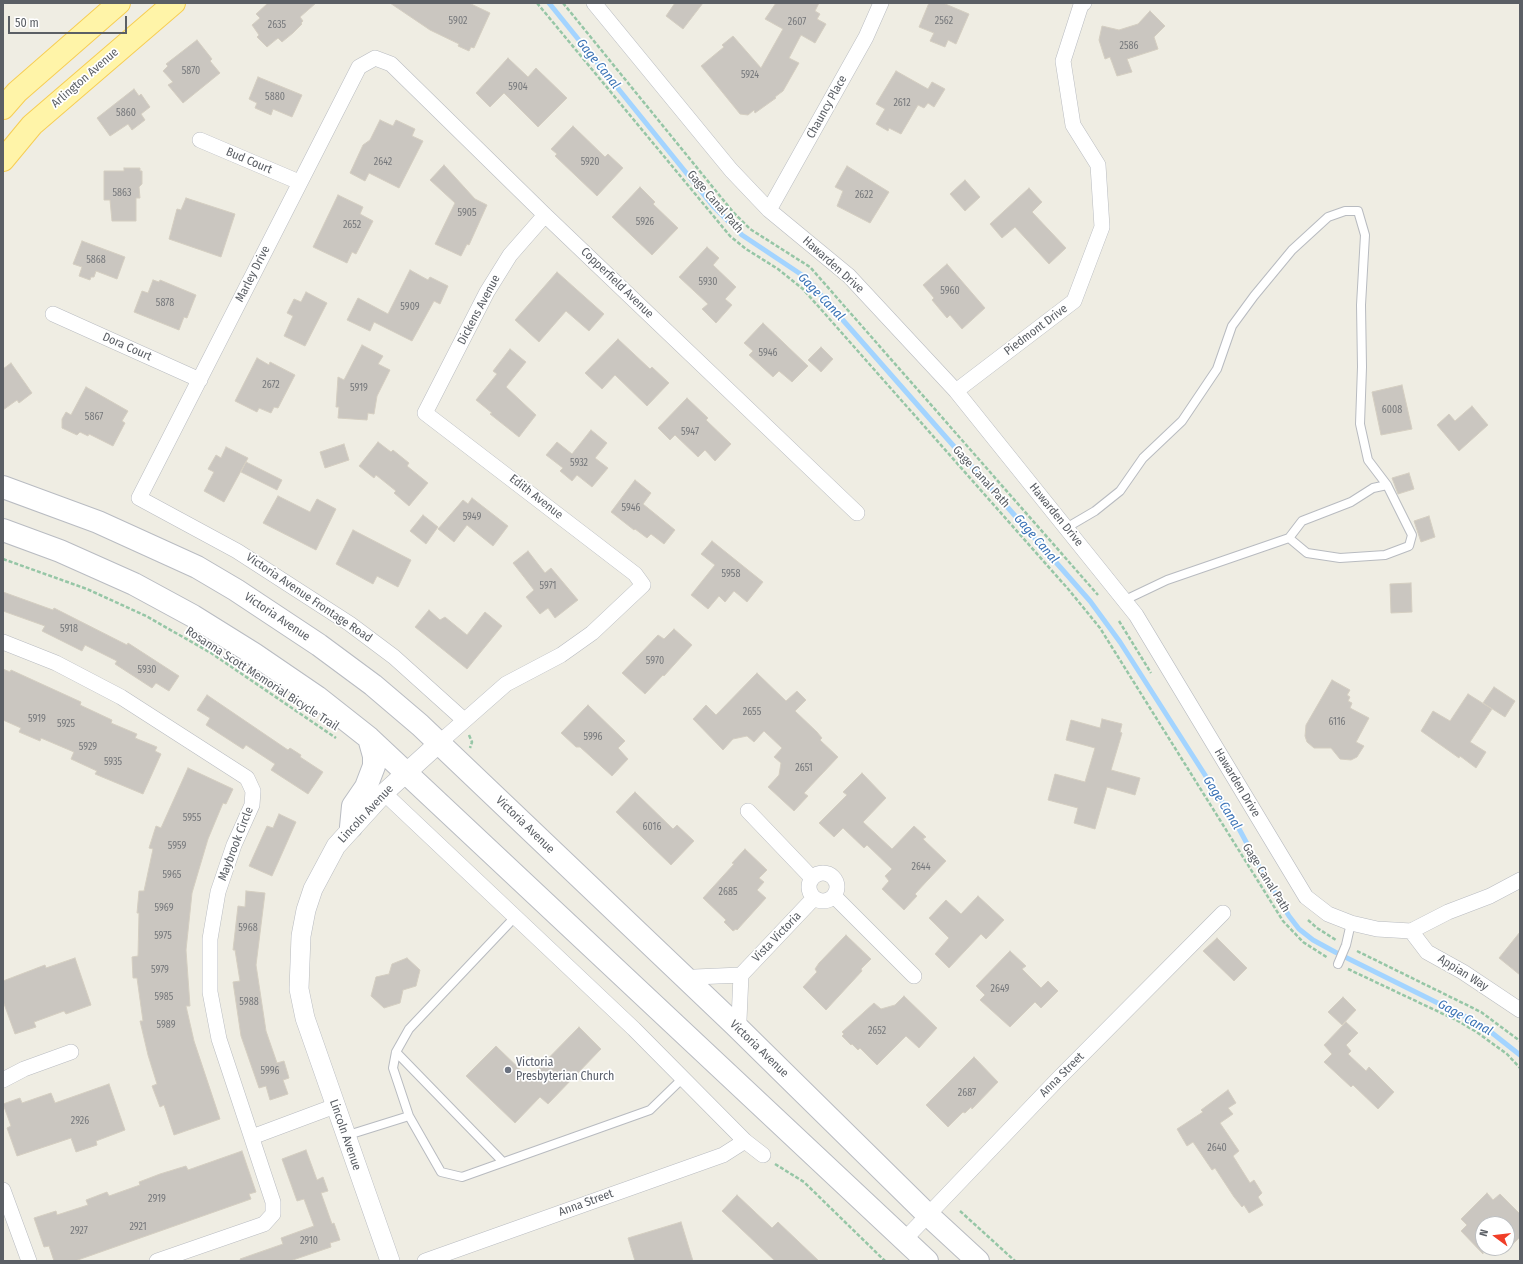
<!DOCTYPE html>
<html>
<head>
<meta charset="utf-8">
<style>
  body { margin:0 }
  #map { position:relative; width:1523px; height:1264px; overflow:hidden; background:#efede3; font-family:"Fira Sans Condensed",sans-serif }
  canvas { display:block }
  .frame { position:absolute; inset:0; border:4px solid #5b5f65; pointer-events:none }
  .north { position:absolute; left:1475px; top:1216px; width:40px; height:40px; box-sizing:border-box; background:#fff; border:1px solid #bdbfc1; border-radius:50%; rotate:285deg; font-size:11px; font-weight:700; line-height:16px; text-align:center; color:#5b5f65 }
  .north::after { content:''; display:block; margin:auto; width:14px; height:18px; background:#f03e28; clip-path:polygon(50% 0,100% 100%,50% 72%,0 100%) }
  .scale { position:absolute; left:8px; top:16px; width:119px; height:18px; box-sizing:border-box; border:2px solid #5b5f65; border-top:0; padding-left:5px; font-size:12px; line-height:14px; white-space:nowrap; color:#5b5f65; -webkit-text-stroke:3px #fff; paint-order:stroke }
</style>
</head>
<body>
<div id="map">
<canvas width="1523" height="1264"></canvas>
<div class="frame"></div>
<div class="north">N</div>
<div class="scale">50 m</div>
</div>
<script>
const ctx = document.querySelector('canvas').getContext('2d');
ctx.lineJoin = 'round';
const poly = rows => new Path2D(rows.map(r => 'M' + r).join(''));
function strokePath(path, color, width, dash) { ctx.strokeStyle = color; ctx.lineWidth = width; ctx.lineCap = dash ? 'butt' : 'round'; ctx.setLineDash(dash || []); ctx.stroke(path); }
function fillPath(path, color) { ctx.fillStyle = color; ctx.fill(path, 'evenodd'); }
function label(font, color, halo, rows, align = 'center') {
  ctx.font = font + ' "Fira Sans Condensed",sans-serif'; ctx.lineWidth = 3.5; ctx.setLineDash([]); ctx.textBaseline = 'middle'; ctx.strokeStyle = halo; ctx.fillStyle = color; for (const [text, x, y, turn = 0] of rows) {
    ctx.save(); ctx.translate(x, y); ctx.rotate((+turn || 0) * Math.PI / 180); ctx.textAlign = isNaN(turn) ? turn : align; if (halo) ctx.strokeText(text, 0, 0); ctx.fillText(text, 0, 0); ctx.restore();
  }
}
strokePath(poly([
  [549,3,713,206,742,235,805,277,1090,601,1120,642,1237,825,1259,866,1289,916,1299,929,1313,940,1335,952,1482,1025,1520,1055]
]), '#a3d4ff', 5);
const building = poly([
  [268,3,316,3,300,17,303,21,301,23,302,24,293,33,282,42,278,38,267,47,257,37,259,35,252,25,260,18,256,14,268,3],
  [390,3,469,3,490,13,474,48,471,47,469,51,458,46,459,44,430,30,390,3],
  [675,3,703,3,683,29,666,16,675,3],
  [776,3,819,3,815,11,820,14,817,19,826,24,815,43,801,35,789,58,799,63,783,91,775,97,776,98,755,113,754,110,748,115,740,114,701,66,724,47,722,45,733,36,761,68,783,29,765,19,776,3],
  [929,3,943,3,969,14,956,44,948,40,945,47,930,41,934,33,919,27,929,3],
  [1150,11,1165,26,1154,37,1158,49,1127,59,1132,72,1117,76,1110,57,1105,59,1099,40,1102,26,1119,30,1138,24,1150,11],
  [197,40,212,59,210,61,220,73,183,103,168,85,173,82,163,71,168,66,166,64,197,40],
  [508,58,528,77,536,68,567,98,538,127,504,93,490,107,476,93,508,58],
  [896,71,928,89,932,82,945,89,934,107,928,103,924,108,918,105,901,134,889,128,888,131,876,124,885,109,876,104,896,71],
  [258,77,302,95,292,117,273,109,271,115,255,108,257,103,249,99,258,77],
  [134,89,139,96,141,94,150,107,141,114,145,120,132,130,128,124,110,136,97,118,134,89],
  [380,120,393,126,396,120,415,129,412,136,423,141,399,188,369,173,365,181,350,173,363,145,370,140,380,120],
  [573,126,605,157,608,154,623,168,597,196,555,156,557,154,551,149,573,126],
  [444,165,475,199,487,205,469,245,467,244,461,256,435,244,455,203,430,180,444,165],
  [847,166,889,192,870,223,837,206,843,191,835,187,847,166],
  [124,168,140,168,140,171,142,171,142,184,139,187,140,198,136,198,136,221,112,221,110,200,104,200,104,171,124,171,124,168],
  [965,180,980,197,965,211,950,194,965,180],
  [640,187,655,202,653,204,678,228,652,255,612,217,640,187],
  [1029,188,1042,202,1032,212,1066,248,1049,264,1015,227,1002,238,990,224,1029,188],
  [338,195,363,207,360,214,373,221,356,254,352,252,347,263,313,247,338,195],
  [186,198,235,214,221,257,169,239,177,209,181,210,186,198],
  [82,241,125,257,117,279,96,271,94,277,91,277,90,280,79,276,82,267,73,264,82,241],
  [707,247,719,258,713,265,736,287,725,299,732,305,716,323,702,309,708,304,679,277,707,247],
  [947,264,985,308,962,329,950,315,947,318,932,300,934,298,923,285,947,264],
  [410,270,428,280,430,277,448,286,440,304,434,301,412,341,374,322,370,331,347,320,358,298,388,314,410,270],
  [557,272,604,314,589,331,566,311,539,342,515,320,557,272],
  [153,280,159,282,160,280,196,295,187,318,184,317,179,330,134,312,142,291,148,293,153,280],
  [306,292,327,303,305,346,284,336,293,316,287,313,294,299,301,302,306,292],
  [763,323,808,366,792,382,779,371,773,377,749,355,753,351,744,343,763,323],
  [618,339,650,369,652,367,669,383,647,406,615,375,602,389,585,373,618,339],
  [362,345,383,356,378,364,390,370,377,396,374,414,368,413,367,420,338,418,339,407,336,407,338,377,344,380,362,345],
  [821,347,833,359,821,372,808,360,821,347],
  [510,349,526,362,506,387,536,415,519,437,490,414,492,413,476,400,497,374,493,371,510,349],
  [257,358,269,365,270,362,295,375,278,408,274,407,271,413,259,408,257,412,235,401,257,358],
  [11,363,32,393,19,403,17,400,3,410,3,369,11,363],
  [1402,385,1412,429,1381,435,1372,392,1402,385],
  [86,387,128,411,122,421,125,423,113,446,89,434,88,436,80,432,77,435,62,428,62,419,66,412,71,415,86,387],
  [687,398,708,418,706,420,731,444,715,461,705,450,698,457,675,435,670,440,658,428,687,398],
  [1472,406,1488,425,1459,451,1437,425,1449,414,1455,421,1472,406],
  [591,430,607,443,595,458,608,468,592,487,577,475,572,481,560,471,563,468,546,455,557,442,572,454,591,430],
  [378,442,391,452,393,450,409,463,407,466,428,483,409,506,394,493,396,491,376,475,374,478,359,466,378,442],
  [344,444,349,460,325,468,320,452,344,444],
  [226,447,248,458,224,502,204,491,214,472,208,469,216,455,221,458,226,447],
  [246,462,282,480,277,490,241,472,246,462],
  [1409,473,1414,489,1398,494,1392,478,1409,473],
  [635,480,651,493,643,504,675,530,664,544,651,534,647,538,635,529,634,530,611,512,635,480],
  [278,496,310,512,317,499,336,509,316,550,263,523,278,496],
  [472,498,508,526,493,546,467,525,454,542,438,529,463,500,468,504,472,498],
  [423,515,438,527,426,544,410,531,423,515],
  [1429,516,1435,537,1421,542,1414,521,1429,516],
  [353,530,411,560,398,587,377,576,373,584,336,564,353,530],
  [712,541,763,582,747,602,734,591,725,602,719,596,708,609,691,595,715,565,701,554,712,541],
  [528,551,545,573,551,568,578,600,555,618,548,608,540,614,526,597,534,590,513,563,528,551],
  [1411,583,1412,612,1391,613,1390,584,1411,583],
  [3,592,53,610,54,608,127,645,128,643,179,676,169,691,156,683,152,688,115,664,117,661,85,645,82,651,42,631,45,626,3,611,3,592],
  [429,610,440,620,445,617,467,635,485,612,502,626,467,669,415,627,429,610],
  [674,629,692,645,664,676,663,675,645,694,622,673,658,635,664,639,674,629],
  [3,669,10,672,11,670,81,702,80,705,112,720,111,723,137,734,135,738,157,747,155,751,161,754,143,794,95,774,97,771,71,759,74,752,41,738,40,741,19,732,21,728,3,720,3,669],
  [757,673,786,701,797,691,806,700,795,711,817,732,822,738,820,740,838,757,804,793,808,796,794,811,768,787,779,775,781,763,774,757,782,748,764,731,754,742,747,736,733,739,723,750,693,719,706,705,716,715,757,673],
  [1332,680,1350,690,1347,695,1350,697,1348,701,1352,703,1350,708,1369,718,1356,742,1364,746,1357,757,1351,760,1340,759,1331,748,1314,748,1307,742,1305,736,1306,725,1332,680],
  [1494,687,1515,701,1505,717,1483,703,1494,687],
  [1468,694,1492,709,1470,742,1486,752,1476,768,1460,756,1459,758,1421,731,1433,711,1450,721,1468,694],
  [207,695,288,750,290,748,301,755,300,757,323,772,308,794,271,770,275,764,246,745,243,749,206,725,210,718,197,710,207,695],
  [588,705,625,741,618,748,628,759,612,776,580,747,576,747,561,733,588,705],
  [1102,719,1122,724,1120,732,1122,733,1111,770,1140,778,1135,795,1107,787,1095,829,1074,823,1078,808,1048,800,1055,774,1085,782,1095,748,1066,740,1071,720,1100,728,1102,719],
  [188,768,233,789,226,804,223,803,208,839,197,876,192,893,186,950,190,1006,186,1006,194,1041,220,1119,174,1135,164,1105,160,1107,152,1086,157,1084,148,1055,140,1021,143,1021,137,978,133,978,132,957,138,956,139,913,137,913,139,891,144,891,153,849,149,848,156,826,161,828,188,768],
  [862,773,886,798,863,822,892,849,914,826,926,837,923,839,946,861,927,881,915,894,917,896,904,910,882,889,889,881,885,876,892,869,867,845,864,848,843,828,834,837,819,823,847,795,843,792,862,773],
  [635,792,673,829,677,825,694,841,671,865,616,812,635,792],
  [279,814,296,822,272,876,249,866,267,826,273,828,279,814],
  [745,849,767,870,759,878,764,882,757,890,766,898,737,930,736,929,733,931,724,922,726,920,703,898,734,864,732,863,745,849],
  [246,891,265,893,256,965,266,1031,277,1063,284,1061,289,1078,283,1080,288,1094,270,1100,266,1086,259,1088,241,1036,233,982,240,981,235,950,233,950,238,906,245,907,246,891],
  [978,896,1004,920,986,939,981,934,949,968,935,954,949,938,929,918,946,900,961,914,978,896],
  [1520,932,1520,975,1499,958,1520,932],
  [846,935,871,959,861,969,862,971,826,1010,803,987,817,972,815,969,819,963,846,935],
  [1217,938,1247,968,1234,981,1203,951,1217,938],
  [1010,951,1026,966,1022,969,1041,988,1048,981,1058,991,1041,1008,1035,1002,1010,1027,980,1000,985,995,976,986,1010,951],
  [75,958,91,1005,66,1014,64,1011,34,1022,36,1027,15,1034,3,1001,3,981,45,965,46,968,75,958],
  [407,958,420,970,416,986,403,990,400,1003,384,1008,371,996,376,977,389,974,392,964,407,958],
  [904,996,937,1028,919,1048,906,1036,877,1065,860,1048,858,1050,852,1044,851,1045,842,1036,844,1034,842,1032,874,1003,881,1009,895,1005,904,996],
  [1343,997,1356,1010,1342,1025,1328,1012,1343,997],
  [1346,1022,1358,1033,1346,1045,1351,1051,1348,1054,1366,1071,1369,1067,1394,1092,1378,1109,1353,1085,1351,1087,1324,1062,1332,1054,1324,1045,1346,1022],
  [579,1027,601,1049,548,1104,540,1097,515,1123,466,1076,496,1046,529,1078,579,1027],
  [974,1057,998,1082,972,1109,971,1107,965,1113,963,1112,948,1127,926,1105,974,1057],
  [109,1084,125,1130,96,1141,97,1145,76,1152,71,1138,17,1156,7,1128,11,1126,3,1104,20,1098,22,1103,51,1093,55,1103,109,1084],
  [1228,1090,1236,1103,1228,1108,1233,1114,1220,1123,1239,1151,1233,1156,1250,1183,1254,1180,1262,1193,1258,1197,1263,1205,1249,1213,1244,1205,1242,1207,1234,1197,1215,1168,1212,1170,1193,1142,1187,1146,1177,1129,1203,1112,1201,1110,1228,1090],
  [306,1150,317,1180,323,1177,328,1191,321,1193,332,1224,334,1223,340,1240,330,1243,331,1247,290,1261,241,1261,240,1259,283,1244,281,1238,314,1226,304,1199,297,1201,282,1159,306,1150],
  [242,1151,256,1192,249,1194,251,1199,75,1261,54,1261,49,1246,44,1247,34,1218,56,1211,57,1215,88,1205,86,1200,107,1192,109,1196,140,1185,139,1182,160,1174,186,1166,188,1170,242,1151],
  [1487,1193,1493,1200,1500,1194,1520,1214,1520,1237,1507,1250,1507,1224,1483,1224,1483,1254,1461,1231,1467,1225,1461,1219,1487,1193],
  [737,1195,772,1228,778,1222,819,1261,775,1261,722,1211,737,1195],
  [681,1222,693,1261,635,1261,628,1238,681,1222]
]);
fillPath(building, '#cac6c0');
strokePath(building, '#d4cec1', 1);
const service = poly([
  [1066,528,1095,511,1120,491,1143,458,1182,421,1217,369,1232,326,1254,296,1292,250,1328,217,1345,211,1358,211,1365,235,1361,305,1362,367,1360,424,1368,460,1387,485,1373,488,1351,502,1302,521,1289,538],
  [1125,600,1167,580,1289,538,1307,553,1340,558,1385,555,1409,546,1412,535,1387,485],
  [515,917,409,1029,396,1052,393,1068,409,1116,441,1172,462,1177,650,1110,683,1078],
  [1338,964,1346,945,1351,923],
  [396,1052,503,1162],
  [345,1136,409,1116]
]);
const minor = poly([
  [594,3,731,170,769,210,849,276,956,391,1136,615,1306,897,1328,914,1351,923,1377,929,1411,931,1448,912,1490,896,1520,880],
  [200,140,299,182],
  [769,210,866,37,881,3],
  [53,314,200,380],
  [956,391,1074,301,1102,227,1098,165,1073,125,1063,61,1081,5,1084,3],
  [3,642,56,663,121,697,247,778,253,791,252,805,234,845,218,892,210,939,210,992,219,1039,273,1202,273,1214,264,1224,157,1261],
  [464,720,394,657,350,624,237,551,139,498,359,67,375,58,391,64,545,215,857,513],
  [439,743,506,684,561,655,592,633,643,585,635,574,425,413,487,292,510,255,545,215],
  [384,793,634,1029,745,1141,763,1155],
  [748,811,812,878],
  '809 887a14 14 0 1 1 28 0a14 14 0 1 1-28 0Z',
  [835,897,914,976],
  [1411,931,1427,952,1463,972,1520,1010],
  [688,981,695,977,741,975],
  [735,1025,739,1020,741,975,813,899],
  [3,1080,24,1069,71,1052],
  [252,1137,335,1106],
  [3,1190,29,1261],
  [904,1240,1059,1078,1223,913],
  [425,1261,723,1155,745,1141]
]);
const tertiary = poly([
  [390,1261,305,1018,299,989,301,936,306,910,313,889,336,846,384,793,439,743]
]);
const secondary = poly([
  [3,487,98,522,197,567,236,590,319,645,373,685,420,725,735,1025,927,1214,978,1261],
  [3,530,60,551,134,584,193,616,254,654,317,697,369,738,927,1261],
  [351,827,353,806,366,787,374,766,374,756,369,738]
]);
const primary = poly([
  [3,108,17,92,119,3],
  [3,160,32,125,174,3]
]);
strokePath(service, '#b8bbc0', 10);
strokePath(minor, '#b8bbc0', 16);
strokePath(tertiary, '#b8bbc0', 20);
strokePath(secondary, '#b9bcc2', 24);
strokePath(primary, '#f7ce54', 24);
strokePath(poly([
  [537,3,730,236,746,249,778,269,803,289,1069,590,1100,628,1283,921,1303,942,1328,958],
  [563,3,733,212,750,229,810,267,1098,595],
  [3,559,87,589,146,616,211,653,336,738],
  [1119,621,1151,673],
  [469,735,472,742,470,748],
  [1308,920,1317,928,1336,940],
  [1357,951,1481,1012,1520,1041],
  [1348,969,1456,1020,1475,1031,1507,1054,1520,1068],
  [775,1164,804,1182,885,1261],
  [960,1211,1015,1261]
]), '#96c6a6', 2.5, [4, 2]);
strokePath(service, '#fff', 8);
strokePath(minor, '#fff', 15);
strokePath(tertiary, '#fff', 19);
strokePath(secondary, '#fff', 22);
strokePath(primary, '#fff4a8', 22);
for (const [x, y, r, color] of [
  [508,1070,4,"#6b7280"]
]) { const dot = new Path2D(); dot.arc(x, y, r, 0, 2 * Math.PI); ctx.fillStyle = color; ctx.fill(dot); strokePath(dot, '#fff', 1.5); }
label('10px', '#77797c', null, [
  ["5902",458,21],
  ["2562",944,21],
  ["2607",797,22],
  ["2635",277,25],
  ["2586",1129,46],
  ["5870",191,71],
  ["5924",750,75],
  ["5904",518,87],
  ["5880",275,97],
  ["2612",902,103],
  ["5860",126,113],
  ["2642",383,162],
  ["5920",590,162],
  ["5863",122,193],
  ["2622",864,195],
  ["5905",467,213],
  ["5926",645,222],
  ["2652",352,225],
  ["5868",96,260],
  ["5930",708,282],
  ["5960",950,291],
  ["5878",165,303],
  ["5909",410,307],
  ["5946",768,353],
  ["2672",271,385],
  ["5919",359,388],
  ["6008",1392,410],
  ["5867",94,417],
  ["5947",690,432],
  ["5932",579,463],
  ["5946",631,508],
  ["5949",472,517],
  ["5958",731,574],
  ["5971",548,586],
  ["5918",69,629],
  ["5970",655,661],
  ["5930",147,670],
  ["2655",752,712],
  ["5919",37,719],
  ["6116",1337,722],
  ["5925",66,724],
  ["5996",593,737],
  ["5929",88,747],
  ["5935",113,762],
  ["2651",804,768],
  ["5955",192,818],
  ["6016",652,827],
  ["5959",177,846],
  ["2644",921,867],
  ["5965",172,875],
  ["2685",728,892],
  ["5969",164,908],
  ["5968",248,928],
  ["5975",163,936],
  ["5979",160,970],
  ["2649",1000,989],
  ["5985",164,997],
  ["5988",249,1002],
  ["5989",166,1025],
  ["2652",877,1031],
  ["5996",270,1071],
  ["2687",967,1093],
  ["2926",80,1121],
  ["2640",1217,1148],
  ["2919",157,1199],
  ["2921",138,1227],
  ["2927",79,1231],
  ["2910",309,1241]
]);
label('12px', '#5b5f65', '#fff', [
  ["Arlington Avenue",85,78,-41],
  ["Chauncy Place",827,107,-61],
  ["Bud Court",249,161,23],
  ["Gage Canal Path",715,202,49],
  ["Hawarden Drive",833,265,42],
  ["Marley Drive",253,274,-63],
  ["Copperfield Avenue",617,283,44],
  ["Dickens Avenue",479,310,-62],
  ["Piedmont Drive",1036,330,-37],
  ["Dora Court",127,347,24],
  ["Gage Canal Path",981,477,48],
  ["Edith Avenue",536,497,38],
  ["Hawarden Drive",1056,515,51],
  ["Victoria Avenue Frontage Road",309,598,34],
  ["Victoria Avenue",277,617,34],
  ["Rosanna Scott Memorial Bicycle Trail",262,679,33],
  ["Hawarden Drive",1237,783,59],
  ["Lincoln Avenue",366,814,-47],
  ["Victoria Avenue",525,825,44],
  ["Maybrook Circle",236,844,-69],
  ["Gage Canal Path",1266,878,58],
  ["Vista Victoria",777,937,-46],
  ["Appian Way",1463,973,32],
  ["Victoria Avenue",759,1049,44],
  ["Anna Street",1062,1075,-45],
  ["Lincoln Avenue",345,1135,71],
  ["Anna Street",586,1203,-20]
]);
label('12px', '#5b616d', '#fff', [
  ["Victoria",516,1063],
  ["Presbyterian Church",516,1077]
], 'left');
label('italic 13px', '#3b73b6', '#fff', [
  ["Gage Canal",598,64,51],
  ["Gage Canal",821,297,46],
  ["Gage Canal",1036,539,49],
  ["Gage Canal",1222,803,58],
  ["Gage Canal",1465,1018,29]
]);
</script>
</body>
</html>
